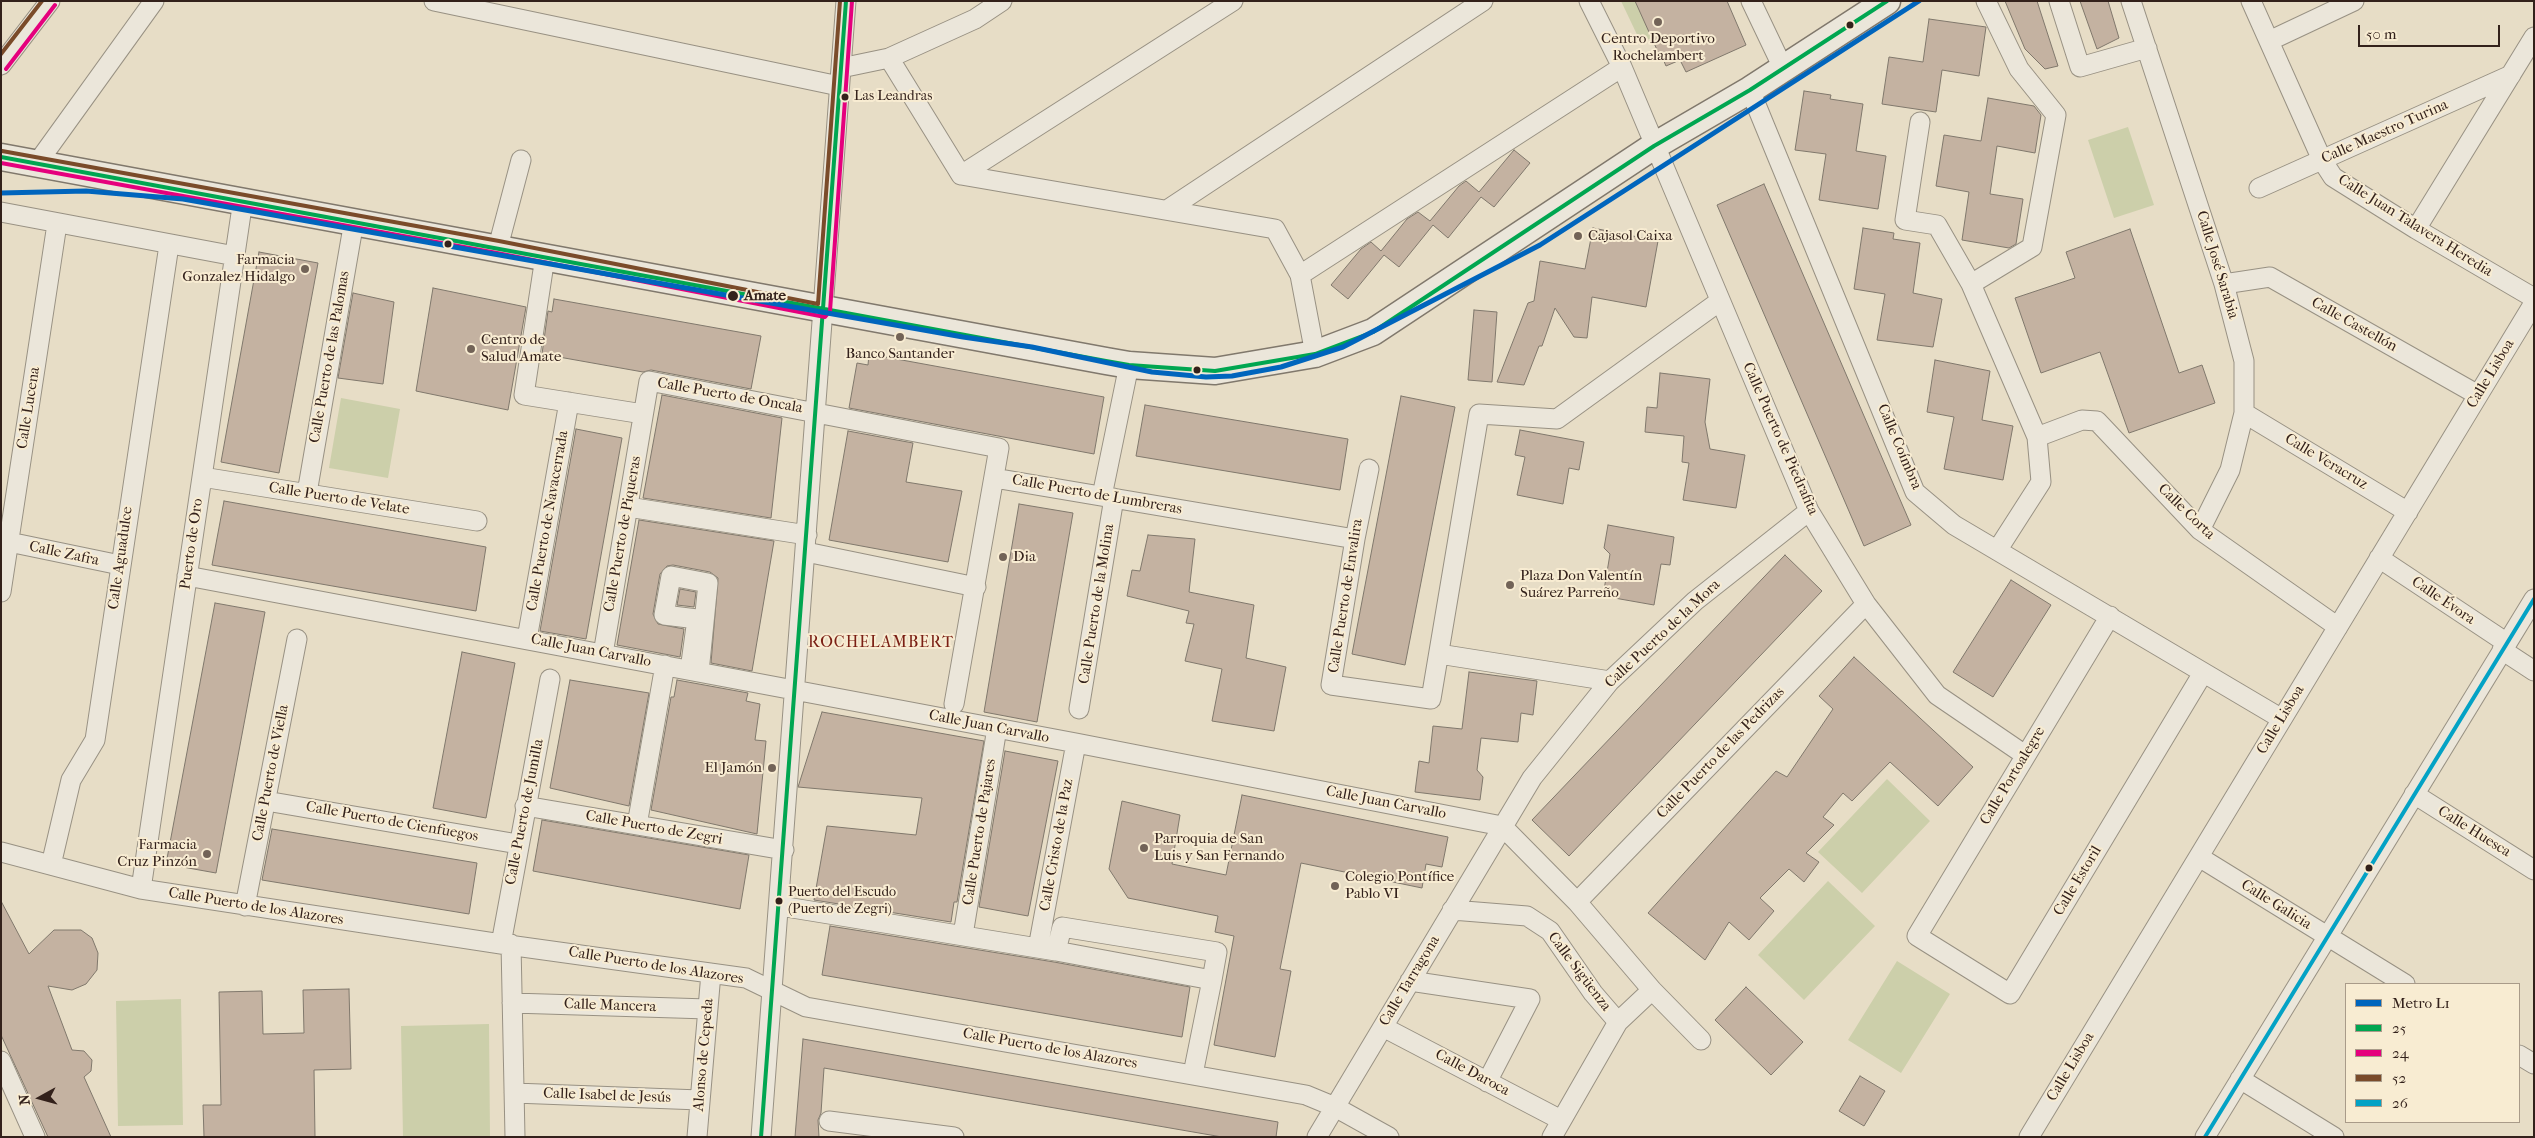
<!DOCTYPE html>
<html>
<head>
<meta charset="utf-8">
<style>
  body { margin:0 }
  #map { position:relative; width:2535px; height:1138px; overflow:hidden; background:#e7ddc6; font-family:"IM FELL French Canon",serif }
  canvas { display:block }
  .frame { position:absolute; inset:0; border:2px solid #33211b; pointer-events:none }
  .legend { position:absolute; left:2345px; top:983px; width:175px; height:140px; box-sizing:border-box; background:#f8ecd2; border:1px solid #a99b89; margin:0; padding:6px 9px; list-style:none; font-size:15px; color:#33211b }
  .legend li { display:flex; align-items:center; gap:10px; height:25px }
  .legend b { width:25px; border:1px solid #a99b89 }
  .north { position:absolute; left:15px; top:1073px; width:50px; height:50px; -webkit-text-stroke:4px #f8ecd2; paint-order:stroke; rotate:263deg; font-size:14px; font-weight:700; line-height:20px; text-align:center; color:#33211b }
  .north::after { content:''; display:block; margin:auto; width:18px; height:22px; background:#33211b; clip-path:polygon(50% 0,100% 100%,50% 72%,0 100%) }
  .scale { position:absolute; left:2358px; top:25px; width:142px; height:22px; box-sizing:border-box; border:2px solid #33211b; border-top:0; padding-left:6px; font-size:15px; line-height:18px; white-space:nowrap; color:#33211b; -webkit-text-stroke:4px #f8ecd2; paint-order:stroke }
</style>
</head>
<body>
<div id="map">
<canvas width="2535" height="1138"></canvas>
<div class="frame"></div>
<ul class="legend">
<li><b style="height:6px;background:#0065bd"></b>Metro L1</li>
<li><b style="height:6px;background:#00a651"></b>25</li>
<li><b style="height:6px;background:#e5007d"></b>24</li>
<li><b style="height:6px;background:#7a4b2a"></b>52</li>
<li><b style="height:6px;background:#03a2c5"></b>26</li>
</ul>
<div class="north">N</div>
<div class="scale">50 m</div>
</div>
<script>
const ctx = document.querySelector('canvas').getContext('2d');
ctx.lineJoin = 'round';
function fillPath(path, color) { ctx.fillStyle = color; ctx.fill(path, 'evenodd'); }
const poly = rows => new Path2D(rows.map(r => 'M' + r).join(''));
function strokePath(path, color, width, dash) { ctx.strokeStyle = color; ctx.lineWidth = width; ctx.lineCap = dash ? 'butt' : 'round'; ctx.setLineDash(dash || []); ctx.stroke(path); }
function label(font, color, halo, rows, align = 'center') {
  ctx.font = font + ' "IM FELL French Canon",serif'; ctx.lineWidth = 4; ctx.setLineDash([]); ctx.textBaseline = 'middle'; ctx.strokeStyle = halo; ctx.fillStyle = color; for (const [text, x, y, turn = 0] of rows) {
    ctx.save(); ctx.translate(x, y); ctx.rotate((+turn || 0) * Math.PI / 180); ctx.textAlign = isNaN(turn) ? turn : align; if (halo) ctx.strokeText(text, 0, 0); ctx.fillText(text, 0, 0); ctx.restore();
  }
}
fillPath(poly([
  [1621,1,1727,1,1641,43],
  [2128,127,2154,205,2114,218,2088,140],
  [341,398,400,409,388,478,329,468],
  [1887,779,1930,821,1862,893,1818,852],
  [1828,881,1875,926,1804,1000,1758,955],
  [1897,961,1950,994,1901,1073,1848,1040],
  [181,999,183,1125,118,1126,116,1001],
  [489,1024,490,1137,403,1137,401,1026]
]), '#cccfaa');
const building = poly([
  [1635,1,1727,1,1746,45,1686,72,1680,60,1666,66,1660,52,1658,52,1635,1],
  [2005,1,2037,1,2058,66,2045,69,2025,49,2005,1],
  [2080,1,2108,1,2119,38,2097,49,2080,1],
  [1929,19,1986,27,1979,76,1942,70,1936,112,1882,104,1889,57,1923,62,1929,19],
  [1804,91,1831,95,1830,99,1863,104,1856,151,1886,156,1878,209,1819,200,1826,154,1795,150,1804,91],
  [1988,98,2034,106,2041,115,2035,153,1997,146,1990,194,2023,199,2016,244,2009,248,1962,240,1969,192,1936,186,1944,135,1981,141,1988,98],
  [1514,150,1530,163,1494,207,1481,197,1448,238,1433,225,1399,267,1384,255,1348,299,1331,285,1361,249,1371,242,1381,251,1407,219,1418,212,1430,221,1459,186,1466,181,1479,192,1514,150],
  [1764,184,1911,525,1864,546,1717,205,1764,184],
  [1593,228,1658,241,1646,307,1592,297,1587,338,1574,337,1555,308,1542,346,1539,346,1524,385,1497,382,1528,303,1534,301,1540,261,1585,269,1593,228],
  [1863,228,1894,233,1893,239,1920,243,1913,293,1942,299,1933,347,1877,340,1885,294,1854,289,1863,228],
  [2130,229,2179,373,2202,365,2215,403,2129,433,2100,352,2041,373,2015,298,2075,278,2066,252,2130,229],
  [259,252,318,263,279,473,221,462,259,252],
  [433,288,526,307,508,410,416,391,433,288],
  [353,293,394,302,383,384,338,378,353,293],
  [554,299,761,336,751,389,651,370,643,372,542,354,548,311,552,312,554,299],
  [1474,310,1497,312,1492,382,1468,380,1474,310],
  [869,354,1104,397,1094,454,849,408,857,363,868,365,869,354],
  [1935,360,1990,371,1982,420,2013,426,2003,480,1944,469,1954,417,1927,412,1935,360],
  [1660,373,1710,379,1705,422,1710,449,1745,455,1736,508,1683,500,1689,463,1682,462,1684,436,1645,432,1647,407,1657,408,1660,373],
  [662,395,782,418,771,518,643,498,662,395],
  [1401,396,1455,407,1405,665,1352,654,1401,396],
  [1145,405,1348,439,1340,490,1136,456,1145,405],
  [576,429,622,438,586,639,540,631,576,429],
  [1520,430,1584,442,1579,470,1569,468,1563,504,1517,495,1525,457,1515,455,1520,430],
  [848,431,913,443,906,482,962,491,948,562,829,540,848,431],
  [224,501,486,547,476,611,212,565,224,501],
  [1019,504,1073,513,1037,722,984,712,1019,504],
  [639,520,774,541,752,671,711,663,718,578,710,572,673,565,667,566,660,574,653,614,658,624,684,629,680,657,617,645,639,520],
  [1608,525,1674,537,1670,565,1661,564,1654,605,1603,596,1610,554,1604,548,1608,525],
  [1148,535,1195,539,1189,592,1254,605,1246,658,1286,667,1274,731,1212,721,1222,669,1185,661,1194,624,1186,623,1189,611,1127,596,1132,570,1140,571,1148,535],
  [1785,555,1822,591,1569,856,1532,820,1785,555],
  [2011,580,2051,605,1993,697,1953,672,2011,580],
  [680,589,696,592,694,607,677,605,680,589],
  [215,603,265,612,216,873,166,864,215,603],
  [462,652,515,663,486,818,433,808,462,652],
  [1854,657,1973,767,1938,806,1890,762,1852,801,1843,793,1823,817,1834,825,1806,853,1819,862,1804,882,1789,869,1760,898,1774,911,1749,940,1729,922,1705,960,1648,913,1776,771,1787,777,1833,709,1819,696,1854,657],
  [1469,672,1537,681,1533,715,1521,713,1518,742,1481,738,1477,770,1483,777,1480,800,1415,792,1419,761,1429,763,1433,726,1462,729,1469,672],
  [570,680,649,693,629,806,550,788,570,680],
  [677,680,748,693,746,701,760,704,755,740,766,741,757,834,651,810,671,697,674,697,677,680],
  [822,712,984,741,957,902,954,902,951,922,814,900,827,826,916,835,922,798,798,787,822,712],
  [1005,751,1058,761,1028,916,979,907,1005,751],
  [1242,795,1448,837,1442,867,1426,864,1422,888,1301,863,1280,969,1291,971,1275,1057,1214,1045,1234,936,1215,932,1218,916,1128,898,1109,869,1122,801,1180,815,1172,864,1226,875,1242,795],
  [542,820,749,855,740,909,533,871,542,820],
  [272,829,477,863,469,914,262,880,272,829],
  [1,901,29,954,54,930,81,930,92,938,98,953,97,970,86,984,72,990,48,986,72,1050,84,1051,92,1060,91,1071,84,1077,111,1137,48,1137,1,1035,1,901],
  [830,926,1054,962,1190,987,1182,1037,822,975,830,926],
  [1746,987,1803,1042,1771,1075,1715,1020,1746,987],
  [349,989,351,1069,314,1070,315,1137,204,1137,203,1105,221,1105,219,992,262,991,263,1034,304,1033,303,990,349,989],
  [803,1039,1278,1122,1276,1137,1222,1137,824,1068,821,1113,818,1120,819,1137,795,1137,803,1039],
  [1860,1076,1885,1091,1864,1126,1839,1111,1860,1076]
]);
fillPath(building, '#c4b2a1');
strokePath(building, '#80786c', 1);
const street = poly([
  [434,1,839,86],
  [1589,1,1622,67,1809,511,1866,604,1937,695,2025,755],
  [1751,1,1783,68],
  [1986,1,2019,69,2056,115,2032,247,1971,284,2037,437,2041,482,1998,549],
  [2059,1,2080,67,2147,48],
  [2131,1,2224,284,2244,361,2244,413,2230,470,2200,530],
  [2251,1,2322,160,2333,177,2416,229,2534,298],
  [2269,41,2354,1],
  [889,58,961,175,1275,229,1300,275,1315,354],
  [1,65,50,1],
  [841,68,889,58,975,19,1002,1],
  [1750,90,1915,492,1954,525,2282,719],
  [1920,122,1905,220,1937,225,1971,284],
  [38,162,154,1],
  [961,175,1233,1],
  [2259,188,2511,75],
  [1167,210,1483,1],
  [1,212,235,256],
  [2416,229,2534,37],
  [498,247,521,160],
  [545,257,524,395,643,414],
  [1300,275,1622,67],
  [2224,284,2270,277,2478,395],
  [2244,413,2408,512],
  [2037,437,2082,420,2097,421,2200,530,2338,627],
  [1369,469,1355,539,1331,685,1431,699,1479,414,1557,419,1720,301],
  [202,477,477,521],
  [994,478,1355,539],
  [307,493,354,221],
  [1102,496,1129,365],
  [628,507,807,535],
  [9,542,120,565],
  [806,552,976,587],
  [2379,558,2507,643],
  [187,576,1076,743,1502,826,1577,902,1652,990,1701,1040],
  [1,592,57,224],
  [2110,616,1917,936,2010,994,2203,673],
  [527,639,569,402],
  [2502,650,2534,671],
  [603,654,649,381,999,448,954,704],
  [1439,654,1610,681],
  [690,670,697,619,664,615,671,576,708,583,699,672],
  [1079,709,1114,498],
  [2414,794,2534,870],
  [266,801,518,844],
  [525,806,784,850],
  [637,825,665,665],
  [1,852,141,889,501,944,746,978,806,1007,1306,1095,1335,1107,1389,1137],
  [2199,857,2405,984],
  [51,865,71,780,95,740,169,245],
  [141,889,243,200],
  [1577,902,1866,604],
  [245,906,297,639],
  [780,906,1056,951],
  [1452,910,1527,916,1550,931,1593,993,1618,1022],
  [963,935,997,728],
  [501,944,550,679],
  [511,944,515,1137],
  [1038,948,1076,743],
  [1410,981,1530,999,1487,1082],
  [512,1003,708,1009],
  [1383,1027,1561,1120],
  [2519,1055,2534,1064],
  [1,1061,35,1137],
  [1193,1074,1212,980,1217,952,1062,927,1056,951,1212,980],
  [2240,1079,2334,1137],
  [514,1093,700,1100],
  [829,1121,954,1137],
  [697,1137,711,973],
  [761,1137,846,1],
  [1317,1137,1532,778,1610,681,1695,601,1809,511],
  [1552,1137,1618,1022,1652,990],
  [2029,1137,2534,303],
  [2205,1137,2534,599]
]);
const secondary = poly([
  [1,157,1106,361,1129,365,1215,371,1315,354,1373,332,1654,146,1750,90,1887,1]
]);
strokePath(street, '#989183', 21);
strokePath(secondary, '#80786c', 29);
strokePath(street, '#ebe6da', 19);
strokePath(secondary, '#ebe6da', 26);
strokePath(poly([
  [1,157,1106,361,1129,365,1215,371,1315,354,1373,332,1654,146,1750,90,1887,1],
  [761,1137,846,1]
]), '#00a651', 4);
strokePath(poly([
  [6,69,55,5],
  [1,163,497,253,825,317,830,311,852,1]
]), '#e5007d', 4);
strokePath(poly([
  [1,54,42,1],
  [2,151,499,241,818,304,840,1]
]), '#7a4b2a', 4);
strokePath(poly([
  [2205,1137,2534,599]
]), '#03a2c5', 4);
strokePath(poly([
  [1,193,86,191,183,199,963,337,1032,347,1152,372,1206,377,1232,376,1281,367,1343,347,1540,245,1919,1]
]), '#0065bd', 5);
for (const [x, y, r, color] of [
  [1658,22,5,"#726357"],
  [1850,25,4.5,"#33211b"],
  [845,97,4.5,"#33211b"],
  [1578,236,5,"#726357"],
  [448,244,4.5,"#33211b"],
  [305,269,5,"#726357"],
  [733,296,6,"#33211b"],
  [900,337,5,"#726357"],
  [471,349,5,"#726357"],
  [1197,370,4.5,"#33211b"],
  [1003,557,5,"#726357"],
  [1510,585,5,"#726357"],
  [772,768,5,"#726357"],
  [1144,848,5,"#726357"],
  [207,854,5,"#726357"],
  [2369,868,4.5,"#33211b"],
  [1335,886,5,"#726357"],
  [779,901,4.5,"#33211b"]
]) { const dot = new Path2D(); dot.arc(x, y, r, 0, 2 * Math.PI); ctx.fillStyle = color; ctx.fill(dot); strokePath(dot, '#f8ecd2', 2); }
label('14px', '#33211b', '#f8ecd2', [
  ["Las Leandras",854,97],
  ["Puerto del Escudo",788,893],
  ["(Puerto de Zegri)",788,910]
], 'left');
label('15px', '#33211b', '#f8ecd2', [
  ["Centro Deportivo",1658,39,"center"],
  ["Rochelambert",1658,56,"center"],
  ["Cajasol Caixa",1588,236],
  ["Farmacia",295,260,"right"],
  ["Gonzalez Hidalgo",295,277,"right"],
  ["Centro de",481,340],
  ["Salud Amate",481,357],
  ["Banco Santander",900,354,"center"],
  ["Dia",1013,557],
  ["Plaza Don Valentín",1520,576],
  ["Suárez Parreño",1520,593],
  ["El Jamón",762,768,"right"],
  ["Parroquia de San",1154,839],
  ["Luis y San Fernando",1154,856],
  ["Farmacia",197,845,"right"],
  ["Cruz Pinzón",197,862,"right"],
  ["Colegio Pontífice",1345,877],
  ["Pablo VI",1345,894]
], 'left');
label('15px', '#33211b', '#f8ecd2', [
  ["Calle Maestro Turina",2385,132,-24],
  ["Calle Juan Talavera Heredia",2415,226,32],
  ["Calle José Sarabia",2217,265,73],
  ["Calle Castellón",2354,325,29],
  ["Calle Puerto de las Palomas",330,357,-80],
  ["Calle Lisboa",2491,374,-59],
  ["Calle Puerto de Oncala",730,396,10],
  ["Calle Lucena",29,408,-81],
  ["Calle Puerto de Piedrafita",1780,439,66],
  ["Calle Coímbra",1899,447,67],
  ["Calle Veracruz",2326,462,31],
  ["Calle Puerto de Lumbreras",1097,495,10],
  ["Calle Puerto de Velate",339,499,9],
  ["Calle Corta",2186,512,44],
  ["Calle Puerto de Navacerrada",548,521,-80],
  ["Calle Puerto de Piqueras",623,534,-80],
  ["Puerto de Oro",192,544,-82],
  ["Calle Zafra",64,554,12],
  ["Calle Aguadulce",121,558,-82],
  ["Calle Puerto de Envalira",1346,596,-81],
  ["Calle Évora",2443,601,34],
  ["Calle Puerto de la Molina",1097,604,-81],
  ["Calle Puerto de la Mora",1663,634,-43],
  ["Calle Juan Carvallo",591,651,11],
  ["Calle Lisboa",2281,720,-59],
  ["Calle Juan Carvallo",989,727,11],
  ["Calle Puerto de las Pedrizas",1721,753,-46],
  ["Calle Puerto de Viella",271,773,-79],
  ["Calle Portoalegre",2013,776,-59],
  ["Calle Juan Carvallo",1386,803,11],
  ["Calle Puerto de Jumilla",525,812,-79],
  ["Calle Puerto de Cienfuegos",392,822,10],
  ["Calle Puerto de Zegri",654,828,10],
  ["Calle Puerto de Pajares",980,832,-81],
  ["Calle Huesca",2474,832,32],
  ["Calle Cristo de la Paz",1057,845,-80],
  ["Calle Estoril",2078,881,-59],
  ["Calle Galicia",2276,905,32],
  ["Calle Puerto de los Alazores",256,907,9],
  ["Calle Puerto de los Alazores",656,966,9],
  ["Calle Sigüenza",1579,972,53],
  ["Calle Tarragona",1410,981,-59],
  ["Calle Mancera",610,1006,2],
  ["Calle Puerto de los Alazores",1050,1049,10],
  ["Alonso de Cepeda",704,1055,-85],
  ["Calle Lisboa",2071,1067,-59],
  ["Calle Daroca",1472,1073,28],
  ["Calle Isabel de Jesús",607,1096,2]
]);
label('bold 15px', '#33211b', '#f8ecd2', [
  ["Amate",744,296]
], 'left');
ctx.letterSpacing = '1px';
label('16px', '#7a1f14', '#f8ecd2', [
  ["ROCHELAMBERT",881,643]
]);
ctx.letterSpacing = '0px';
</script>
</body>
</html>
